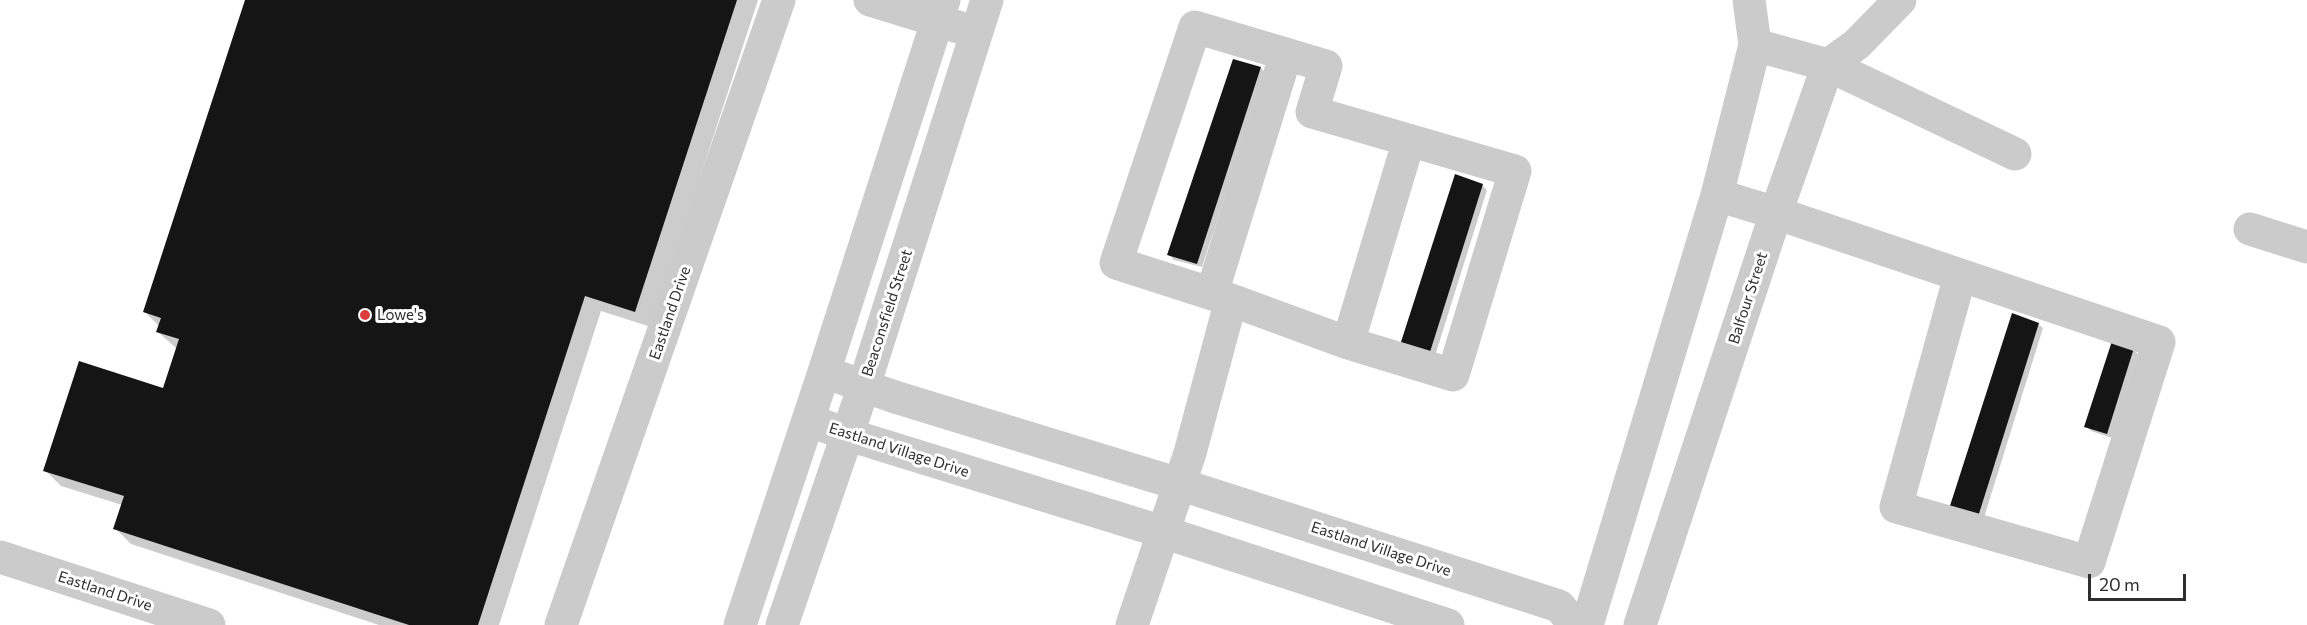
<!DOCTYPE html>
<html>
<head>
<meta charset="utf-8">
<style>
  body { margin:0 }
  #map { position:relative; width:2307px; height:625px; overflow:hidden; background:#fff; font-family:Commissioner,sans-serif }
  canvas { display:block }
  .scale { position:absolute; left:2088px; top:574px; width:98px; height:27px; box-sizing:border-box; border:3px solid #2e2e2e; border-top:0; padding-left:8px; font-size:18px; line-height:21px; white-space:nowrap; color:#2e2e2e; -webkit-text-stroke:4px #fff; paint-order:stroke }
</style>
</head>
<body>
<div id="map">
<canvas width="2307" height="625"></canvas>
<div class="scale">20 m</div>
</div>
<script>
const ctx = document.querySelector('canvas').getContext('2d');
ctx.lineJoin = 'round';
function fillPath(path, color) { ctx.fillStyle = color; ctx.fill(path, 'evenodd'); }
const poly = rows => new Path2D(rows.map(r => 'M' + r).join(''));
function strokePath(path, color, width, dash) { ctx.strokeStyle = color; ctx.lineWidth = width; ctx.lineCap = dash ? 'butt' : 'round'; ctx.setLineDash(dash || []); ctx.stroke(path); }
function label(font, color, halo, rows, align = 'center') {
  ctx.font = font + ' Commissioner,sans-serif'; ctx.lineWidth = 6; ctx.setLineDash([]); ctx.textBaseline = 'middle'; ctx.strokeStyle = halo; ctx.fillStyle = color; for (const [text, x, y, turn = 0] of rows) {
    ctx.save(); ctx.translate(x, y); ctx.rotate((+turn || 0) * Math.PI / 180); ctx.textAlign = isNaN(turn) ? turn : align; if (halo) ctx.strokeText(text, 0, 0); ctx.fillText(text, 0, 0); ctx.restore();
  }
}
fillPath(poly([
  [247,0,758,0,651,327,601,311,499,625,379,625,131,544,115,528,122,505,61,486,45,470,164,390,177,349,158,332,160,327,145,312],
  [1261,68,1265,73,1202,267,1174,260,1169,255],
  [1482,185,1487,190,1435,356,1402,344],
  [2038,324,2043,328,1982,524,1955,516],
  [2133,349,2138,354,2112,438,2091,431,2086,426]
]), '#0003');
fillPath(poly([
  [245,0,737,0,635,312,585,296,478,625,409,625,113,529,124,496,43,471,79,361,163,388,179,339,156,332,161,318,143,312],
  [1233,59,1261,67,1197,264,1167,255],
  [1455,174,1483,184,1430,352,1400,345],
  [2012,313,2039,323,1977,520,1948,512],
  [2112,341,2134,348,2107,434,2084,427]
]), '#151515');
strokePath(poly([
  [870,0,958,27],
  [1755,45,1828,65,2015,154],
  [1717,195,1776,213,2159,342,2089,562,1896,507,1960,276],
  [2250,229,2307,247],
  [1212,293,1286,54],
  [1348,343,1409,140],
  [824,372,895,397,1179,484,1559,606,1575,625],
  [808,420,846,434,1163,532,1448,625],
  [0,557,209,625],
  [561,625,779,0],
  [740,625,824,372,944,0],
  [782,625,864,386,987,0],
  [1132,625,1190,453,1231,300,1116,263,1195,27,1326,66,1312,112,1515,171,1453,375,1348,343,1231,300],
  [1587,625,1717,195,1755,45,1749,0],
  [1640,625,1776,213,1828,65,1857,44,1900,0]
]), '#cbcbcb', 33);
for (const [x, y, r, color] of [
  [365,315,6,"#d83f3e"]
]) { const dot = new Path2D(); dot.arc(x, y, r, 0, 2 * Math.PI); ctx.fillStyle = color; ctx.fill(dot); strokePath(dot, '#fff', 2); }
label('15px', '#2e2e2e', '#fff', [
  ["Balfour Street",1748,298,-72],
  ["Eastland Drive",670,313,-71],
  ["Beaconsfield Street",887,313,-72],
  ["Eastland Village Drive",899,450,18],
  ["Eastland Village Drive",1381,549,18],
  ["Eastland Drive",105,591,18]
]);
label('15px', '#2e2e2e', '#fff', [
  ["Lowe's",377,315]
], 'left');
</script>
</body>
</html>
